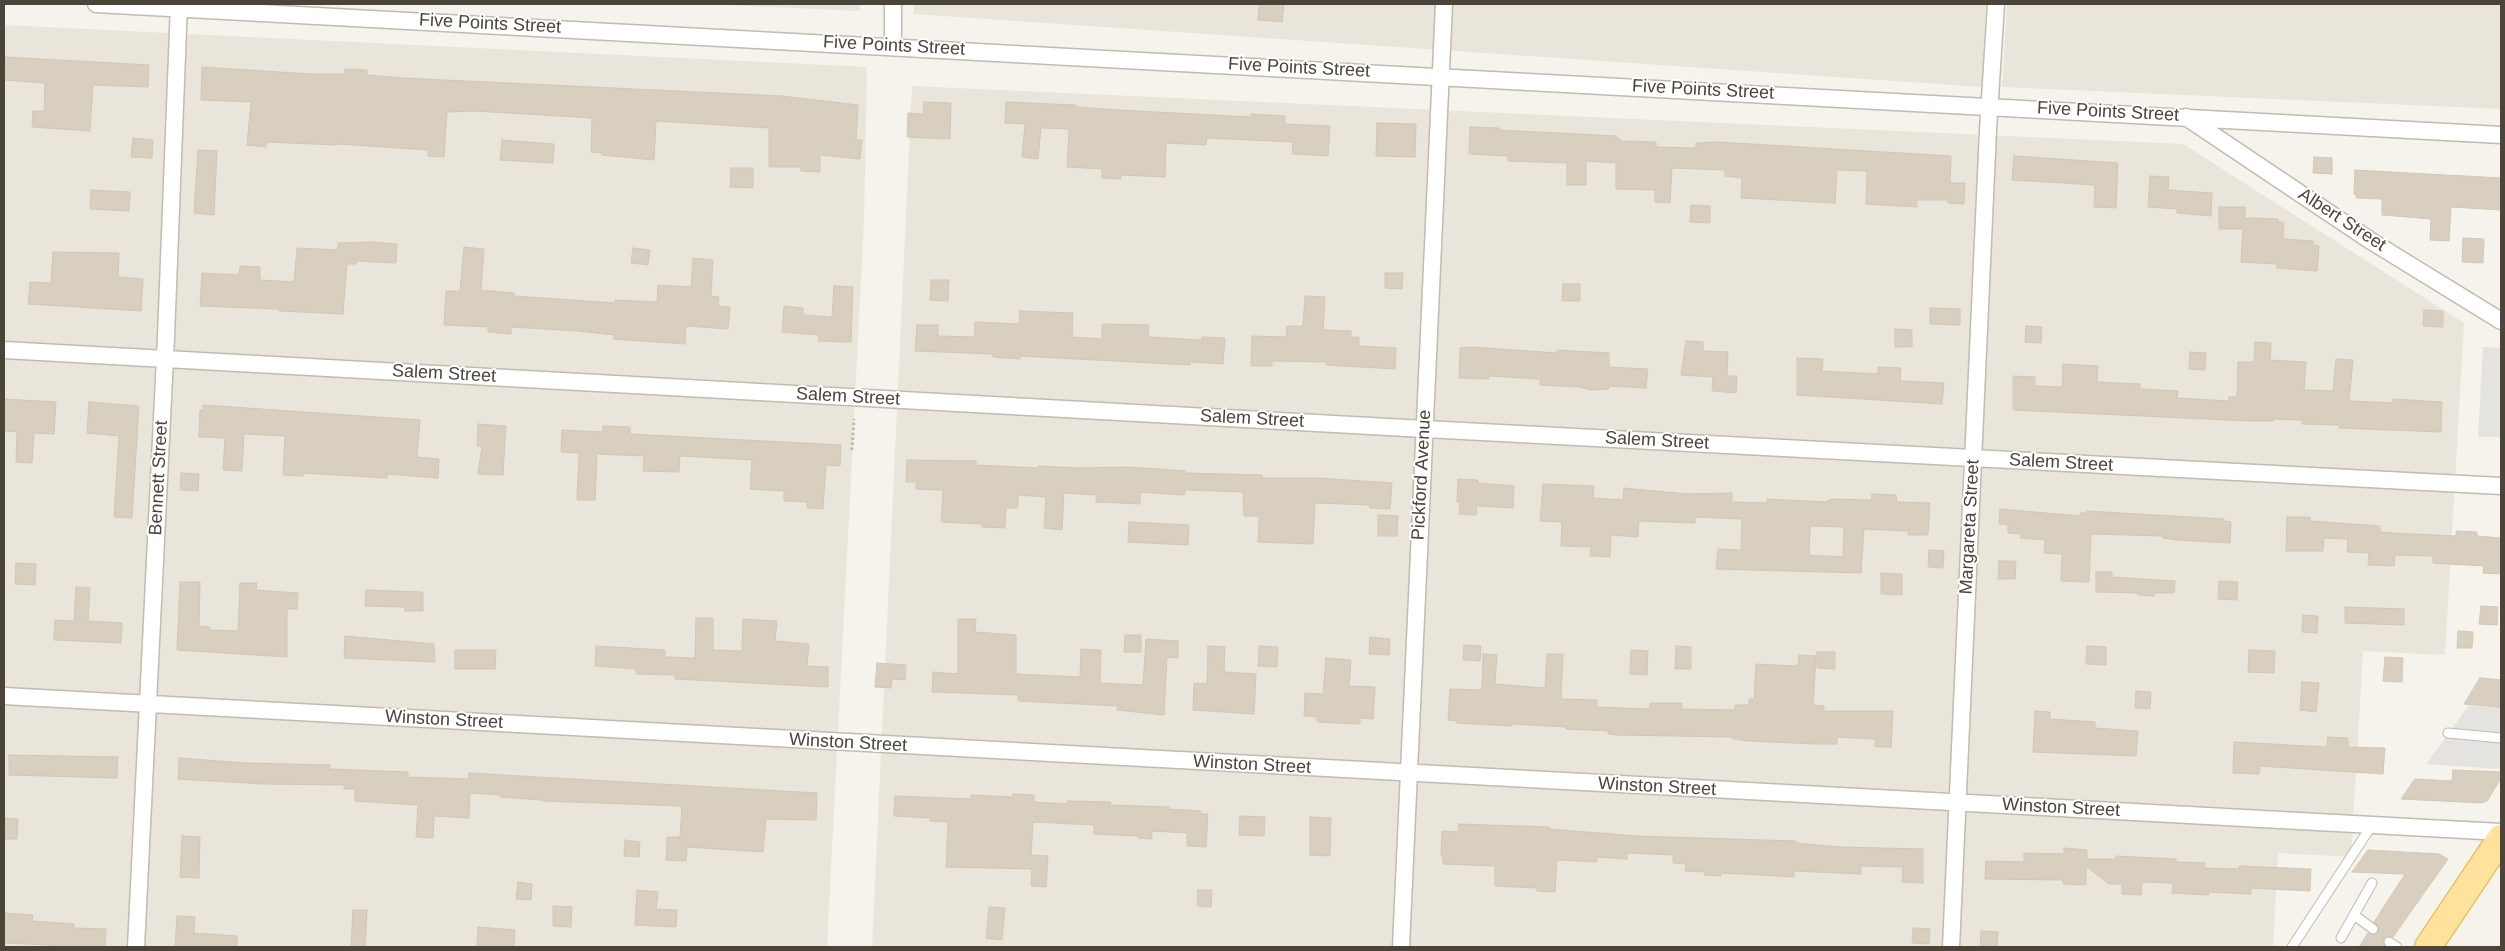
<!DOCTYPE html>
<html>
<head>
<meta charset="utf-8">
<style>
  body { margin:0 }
  #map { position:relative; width:2505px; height:951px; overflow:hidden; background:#f6f3ec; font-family:Arial,sans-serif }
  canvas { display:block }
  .frame { position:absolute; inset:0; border:5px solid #4b4439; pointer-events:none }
</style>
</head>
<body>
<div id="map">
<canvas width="2505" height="951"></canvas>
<div class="frame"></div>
</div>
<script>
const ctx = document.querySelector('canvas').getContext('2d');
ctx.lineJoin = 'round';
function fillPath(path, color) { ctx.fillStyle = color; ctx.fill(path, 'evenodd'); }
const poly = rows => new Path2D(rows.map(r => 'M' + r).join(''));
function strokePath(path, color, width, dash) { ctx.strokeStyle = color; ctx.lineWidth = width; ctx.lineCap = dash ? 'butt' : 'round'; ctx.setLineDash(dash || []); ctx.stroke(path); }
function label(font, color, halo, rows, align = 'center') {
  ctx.font = font + ' Arial,sans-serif'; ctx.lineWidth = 4; ctx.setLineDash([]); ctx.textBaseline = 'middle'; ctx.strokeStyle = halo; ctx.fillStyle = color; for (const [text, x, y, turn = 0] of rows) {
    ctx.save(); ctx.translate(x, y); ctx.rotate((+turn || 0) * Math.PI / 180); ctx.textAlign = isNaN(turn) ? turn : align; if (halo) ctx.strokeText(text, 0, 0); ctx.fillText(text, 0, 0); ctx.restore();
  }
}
fillPath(poly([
  [701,4,860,4,860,11],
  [914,4,1986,4,1982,87,914,14],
  [2007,4,2501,4,2501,109,2002,87],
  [4,25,867,67,864,221,827,947,4,947],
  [912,86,2183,144,2464,323,2445,655,2363,651,2351,857,2278,853,2273,947,872,947]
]), '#eae5da');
fillPath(poly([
  [2483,347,2501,348,2501,437,2478,437],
  [2469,705,2501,707,2501,769,2426,764]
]), '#e5e3e0');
const building = poly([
  [1259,4,1284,4,1282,22,1258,20,1259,4],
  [4,57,149,65,148,87,93,85,90,131,32,127,33,111,44,111,45,83,4,80,4,57],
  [202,67,310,74,345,74,345,69,367,70,367,75,403,78,782,96,858,105,856,140,862,140,860,159,820,155,820,172,801,171,801,167,769,167,769,128,656,121,654,160,602,155,602,153,591,152,592,118,474,111,447,112,444,157,428,156,428,150,338,144,337,145,266,142,266,147,247,145,251,102,201,100,202,67],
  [924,102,951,103,950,139,907,137,908,113,923,114,924,102],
  [1006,102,1076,105,1076,107,1119,110,1251,117,1251,114,1285,116,1285,124,1330,126,1328,156,1292,154,1293,142,1207,138,1206,145,1166,143,1165,177,1121,175,1121,179,1102,178,1102,169,1067,167,1069,129,1041,128,1038,159,1022,157,1025,124,1005,123,1006,102],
  [1377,123,1416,124,1415,157,1376,156,1377,123],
  [1470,127,1499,128,1499,130,1617,136,1617,139,1621,139,1620,141,1656,142,1656,147,1696,148,1696,143,1718,142,1951,156,1950,183,1965,183,1964,204,1948,203,1948,200,1917,200,1917,207,1866,204,1867,171,1837,170,1835,203,1741,198,1742,178,1725,176,1725,170,1672,168,1670,203,1655,202,1655,190,1616,189,1616,163,1586,161,1586,185,1567,185,1567,163,1508,161,1508,156,1469,154,1470,127],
  [133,138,153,140,152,158,131,157,133,138],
  [502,140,554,144,553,163,500,160,502,140],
  [198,150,217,151,214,215,194,213,198,150],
  [2014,156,2118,163,2116,208,2094,207,2095,185,2012,180,2014,156],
  [2314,157,2332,158,2332,174,2313,173,2314,157],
  [731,168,753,168,753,188,730,187,731,168],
  [2355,170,2501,178,2501,210,2451,207,2449,241,2430,240,2431,219,2382,215,2382,199,2357,198,2354,193,2355,170],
  [2150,176,2169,177,2168,190,2212,193,2211,216,2177,213,2177,209,2148,207,2150,176],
  [91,190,130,192,129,211,90,209,91,190],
  [1691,205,1710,206,1710,223,1690,222,1691,205],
  [2219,207,2245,207,2245,218,2278,219,2278,222,2284,222,2283,239,2313,241,2313,245,2319,246,2317,271,2277,268,2277,264,2241,262,2243,229,2219,229,2219,207],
  [2463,238,2484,239,2483,263,2462,262,2463,238],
  [373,242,397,244,396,263,356,261,356,264,347,264,343,314,279,311,279,309,200,306,202,273,239,275,240,266,260,267,260,280,294,282,297,248,338,250,338,243,373,242],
  [464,247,484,249,481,290,514,293,514,296,615,303,615,300,657,302,658,285,691,287,693,258,713,260,711,296,719,297,718,306,730,307,728,329,686,326,685,344,613,339,614,335,578,331,511,327,511,334,488,332,488,327,444,325,446,291,460,291,464,247],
  [633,248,650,250,648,265,631,263,633,248],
  [53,252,119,253,118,277,143,279,141,311,28,304,30,282,51,283,53,252],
  [1385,273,1403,273,1402,289,1385,288,1385,273],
  [931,280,949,280,948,301,930,300,931,280],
  [1563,284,1580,284,1580,301,1562,301,1563,284],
  [834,286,853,287,851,342,818,341,819,335,782,332,784,306,803,308,803,315,832,317,834,286],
  [1305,296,1325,297,1323,330,1351,331,1351,337,1359,337,1359,346,1396,348,1395,369,1326,365,1326,362,1272,361,1272,366,1251,366,1252,336,1286,337,1287,326,1303,326,1305,296],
  [1930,308,1960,309,1960,325,1930,324,1930,308],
  [2424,310,2443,311,2443,327,2423,326,2424,310],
  [1020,311,1073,313,1072,337,1102,339,1102,324,1149,325,1148,337,1202,340,1202,337,1225,338,1223,364,1190,362,1190,365,1020,356,1020,359,993,357,993,354,915,351,917,325,938,325,938,336,974,337,975,322,1019,324,1020,311],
  [2026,326,2042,327,2041,343,2025,342,2026,326],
  [1895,329,1912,330,1912,347,1895,347,1895,329],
  [1686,341,1703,342,1703,351,1728,352,1727,376,1737,376,1736,393,1712,391,1713,377,1681,375,1686,341],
  [2255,342,2271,343,2270,360,2306,362,2304,390,2333,391,2336,359,2353,360,2349,401,2393,403,2393,399,2442,402,2441,432,2339,428,2339,425,2302,424,2302,420,2273,419,2273,421,2249,421,2013,410,2013,376,2035,377,2035,386,2062,387,2063,364,2098,366,2097,382,2140,384,2140,389,2178,391,2177,398,2229,401,2229,397,2237,397,2238,362,2254,362,2255,342],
  [1472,347,1557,353,1557,350,1609,353,1609,367,1648,369,1646,388,1609,386,1609,389,1590,390,1580,387,1540,385,1540,379,1489,376,1489,379,1459,378,1460,348,1472,347],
  [2190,352,2206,353,2205,370,2189,369,2190,352],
  [1797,358,1823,359,1822,371,1878,374,1878,367,1901,368,1900,381,1944,383,1942,404,1797,395,1797,358],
  [4,399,56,402,54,434,34,433,32,463,16,462,17,432,4,431,4,399],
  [89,402,139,406,132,518,114,517,119,436,87,433,89,402],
  [203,405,420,420,417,457,439,459,438,478,388,474,387,478,303,473,303,476,283,475,285,436,244,434,242,471,223,470,225,438,199,437,200,410,203,410,203,405],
  [478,424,506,426,503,475,478,474,482,446,477,446,478,424],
  [603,426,630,427,630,434,841,445,840,466,826,465,823,509,807,508,807,502,784,501,784,491,750,489,752,460,680,456,679,472,643,471,644,456,597,454,595,500,577,500,579,453,561,452,562,430,603,432,603,426],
  [907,460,976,461,976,465,1038,468,1038,466,1078,468,1130,467,1185,471,1185,473,1262,475,1262,478,1319,478,1392,483,1390,509,1370,508,1370,505,1315,503,1313,544,1258,542,1259,516,1244,516,1243,492,1185,490,1184,495,1140,492,1140,504,1096,502,1096,495,1064,493,1062,530,1044,528,1046,497,1018,495,1018,508,1006,508,1005,528,982,527,982,524,941,522,943,490,916,489,916,482,906,482,907,460],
  [181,473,199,474,198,491,180,490,181,473],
  [1458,479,1478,480,1478,483,1514,486,1513,508,1477,506,1476,515,1459,514,1460,502,1457,502,1458,479],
  [1543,484,1594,486,1593,498,1623,500,1624,488,1687,494,1732,493,1732,502,1767,503,1767,499,1826,502,1831,499,1871,500,1872,494,1896,495,1897,502,1930,503,1928,535,1908,535,1908,531,1864,529,1861,573,1716,569,1718,549,1741,550,1742,519,1695,517,1695,523,1639,521,1638,537,1611,535,1610,557,1590,556,1591,547,1561,546,1562,522,1540,521,1543,484],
  [1810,526,1844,527,1843,557,1809,555,1810,526],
  [2000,509,2080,516,2080,513,2087,513,2087,511,2224,519,2224,521,2231,522,2230,543,2177,540,2163,538,2163,536,2091,534,2089,582,2061,581,2062,554,2044,553,2045,540,2020,538,2021,534,2008,533,2008,525,1999,524,2000,509],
  [1378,515,1398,516,1397,536,1378,536,1378,515],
  [2287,517,2310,517,2310,521,2380,526,2380,532,2393,533,2456,536,2456,531,2477,532,2477,536,2501,538,2501,574,2483,573,2484,566,2433,563,2433,556,2395,555,2394,566,2368,565,2369,553,2347,552,2348,539,2324,538,2323,551,2286,551,2287,517],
  [1129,522,1189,525,1188,545,1128,542,1129,522],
  [1929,550,1944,551,1943,568,1928,567,1929,550],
  [1999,561,2016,561,2015,579,1998,579,1999,561],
  [16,563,36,564,35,585,15,584,16,563],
  [2096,572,2112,572,2112,577,2175,581,2174,593,2154,593,2154,596,2138,595,2138,593,2096,592,2096,572],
  [1881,573,1902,574,1902,595,1881,594,1881,573],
  [2219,581,2238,582,2237,600,2218,599,2219,581],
  [180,582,200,582,199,626,210,627,210,630,238,631,240,583,257,583,256,590,298,593,297,609,287,609,287,657,177,650,180,582],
  [76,587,90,588,88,621,122,623,121,643,54,640,55,620,74,621,76,587],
  [366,590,423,592,423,611,405,611,405,607,365,606,366,590],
  [2481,606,2498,607,2497,625,2479,624,2481,606],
  [2345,607,2404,609,2404,625,2345,623,2345,607],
  [2303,615,2318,616,2317,633,2302,632,2303,615],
  [696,618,713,618,713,650,742,651,743,619,777,621,775,641,809,644,807,666,828,667,828,687,675,679,675,675,636,674,636,669,595,666,596,646,665,650,665,657,695,658,696,618],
  [958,619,976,619,975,632,1016,635,1016,674,1080,677,1081,649,1101,650,1100,683,1143,685,1146,639,1178,641,1178,658,1167,657,1164,715,1117,710,1118,706,1018,701,1018,695,932,692,933,672,958,674,958,619],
  [2458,631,2473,632,2472,648,2457,648,2458,631],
  [1125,635,1141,635,1141,652,1124,652,1125,635],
  [345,636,434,644,435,662,344,658,345,636],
  [1370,637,1390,639,1389,655,1369,654,1370,637],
  [1464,645,1481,646,1480,661,1463,660,1464,645],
  [1208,646,1225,647,1224,672,1256,674,1254,714,1193,710,1194,683,1207,684,1208,646],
  [1259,646,1278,647,1277,667,1258,666,1259,646],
  [1676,646,1691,647,1691,669,1675,669,1676,646],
  [2087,646,2106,647,2106,665,2086,664,2087,646],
  [455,650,496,650,495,669,455,669,455,650],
  [1631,650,1648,651,1647,675,1630,674,1631,650],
  [2249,650,2275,651,2274,673,2248,672,2249,650],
  [1817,652,1835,652,1835,669,1817,668,1817,652],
  [1483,654,1497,655,1495,684,1545,688,1547,654,1563,654,1561,699,1597,700,1597,707,1649,709,1650,703,1682,703,1681,709,1735,710,1735,705,1749,705,1749,699,1754,699,1756,664,1798,666,1799,655,1816,656,1813,705,1824,706,1824,711,1893,711,1891,747,1875,747,1875,739,1837,737,1837,744,1816,744,1749,741,1733,739,1733,737,1617,735,1608,734,1608,731,1566,729,1566,727,1512,724,1512,726,1457,723,1457,721,1448,720,1450,689,1482,690,1483,654],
  [2385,657,2403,658,2402,682,2383,681,2385,657],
  [1326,658,1351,660,1349,686,1375,687,1373,719,1360,718,1360,724,1317,722,1317,717,1304,716,1305,693,1323,694,1326,658],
  [877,663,906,665,905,680,892,679,891,688,875,687,877,663],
  [2480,678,2501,680,2501,707,2464,704,2480,678],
  [2302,682,2319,683,2316,712,2300,710,2302,682],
  [2136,691,2151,692,2150,709,2135,708,2136,691],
  [2035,711,2050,712,2050,719,2095,722,2095,728,2138,731,2136,756,2033,752,2035,711],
  [2328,737,2348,738,2348,747,2385,748,2383,774,2260,766,2259,774,2233,773,2234,742,2327,747,2328,737],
  [9,755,118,757,117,778,9,775,9,755],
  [179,758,246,763,330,765,329,769,408,772,408,777,468,779,469,773,817,793,816,820,766,819,763,852,687,847,686,861,666,860,667,837,680,837,682,806,542,801,542,800,500,797,501,795,470,793,469,818,434,816,433,838,416,837,418,805,355,801,355,789,344,789,344,785,263,784,178,779,179,758],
  [2453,770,2501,772,2501,778,2487,801,2481,803,2401,799,2415,779,2452,781,2453,770],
  [1013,794,1034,795,1034,802,1067,804,1067,801,1111,802,1110,805,1169,807,1169,809,1201,811,1201,814,1208,814,1206,847,1187,846,1187,833,1152,831,1152,839,1138,838,1138,836,1094,834,1094,825,1033,822,1031,855,1048,856,1046,887,1031,886,1032,869,946,867,948,822,930,821,931,818,894,816,895,796,971,799,971,795,1013,797,1013,794],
  [1240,816,1265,817,1264,836,1239,835,1240,816],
  [1310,817,1331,818,1330,856,1310,855,1310,817],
  [4,818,18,819,17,839,4,839,4,818],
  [1459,824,1549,827,1549,829,1637,836,1796,841,1796,843,1840,847,1923,849,1923,883,1902,882,1903,867,1861,866,1861,874,1794,871,1794,877,1721,873,1721,876,1704,875,1705,872,1685,871,1686,864,1673,863,1673,855,1627,853,1627,859,1597,857,1597,862,1557,860,1555,892,1537,891,1537,888,1495,886,1495,866,1443,864,1443,856,1441,856,1442,831,1458,832,1459,824],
  [182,836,200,837,199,878,180,877,182,836],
  [625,840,640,842,639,857,624,856,625,840],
  [2064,848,2087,850,2087,859,2116,859,2116,856,2176,859,2176,862,2205,863,2204,868,2239,869,2239,866,2311,869,2310,891,2251,888,2251,894,2209,892,2209,895,2172,893,2173,883,2142,882,2141,895,2122,894,2122,884,2109,884,2086,866,2086,885,2063,884,2063,880,1985,879,1986,861,2024,862,2024,853,2064,854,2064,848],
  [2368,850,2439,854,2448,859,2393,937,2384,938,2383,942,2385,947,2359,947,2368,933,2373,935,2378,932,2379,927,2374,922,2405,874,2352,872,2368,850],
  [518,882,532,884,531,900,516,899,518,882],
  [637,890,658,892,656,909,677,910,676,927,635,925,637,890],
  [1198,890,1212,890,1211,907,1197,906,1198,890],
  [553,906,572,907,571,927,553,926,553,906],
  [989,907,1005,908,1002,940,986,938,989,907],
  [353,910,367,910,365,947,351,947,353,910],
  [4,913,33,915,32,921,74,924,74,928,106,929,105,947,49,947,49,945,4,943,4,913],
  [177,916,195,917,194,933,237,936,237,947,175,947,177,916],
  [478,927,515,930,514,947,477,947,478,927],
  [1913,928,1930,929,1929,944,1912,943,1913,928],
  [1981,931,1998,932,1997,947,1980,947,1981,931]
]);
fillPath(building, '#d8cfc1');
strokePath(building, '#d3c7b4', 1);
const service = poly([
  [2448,733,2501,738],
  [2354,915,2373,929],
  [2341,938,2372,883],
  [2389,942,2397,947],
  [2292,947,2372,825]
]);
const minor = poly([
  [96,4,2501,135],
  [893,47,893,4],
  [2186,117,2371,241,2501,321],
  [4,350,1406,428,2501,486],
  [4,696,2501,832],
  [136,947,166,337,179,4],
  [1401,947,1444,4],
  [1951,947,1988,130,1996,4]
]);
const primary = poly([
  [2428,947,2501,838]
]);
strokePath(service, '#c2bbae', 11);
strokePath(minor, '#c2bbae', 19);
strokePath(primary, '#e6c16a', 29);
strokePath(poly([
  [852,450,854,419]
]), '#c4b79f', 3, [2.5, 2.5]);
strokePath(service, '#fff', 9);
strokePath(minor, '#fff', 16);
strokePath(primary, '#ffe39c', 26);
label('18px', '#4b4439', '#fff', [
  ["Five Points Street",490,24,3],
  ["Five Points Street",894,46,3],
  ["Five Points Street",1299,68,3],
  ["Five Points Street",1703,90,3],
  ["Five Points Street",2108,112,3],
  ["Albert Street",2342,220,33],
  ["Salem Street",444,374,3],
  ["Salem Street",848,397,3],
  ["Salem Street",1252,419,3],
  ["Salem Street",1657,441,3],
  ["Salem Street",2061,463,3],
  ["Pickford Avenue",1422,475,-87],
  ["Bennett Street",159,478,-87],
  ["Margareta Street",1970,527,-87],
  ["Winston Street",444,720,3],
  ["Winston Street",848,743,3],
  ["Winston Street",1252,765,3],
  ["Winston Street",1657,787,3],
  ["Winston Street",2061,808,3]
]);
</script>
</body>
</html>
